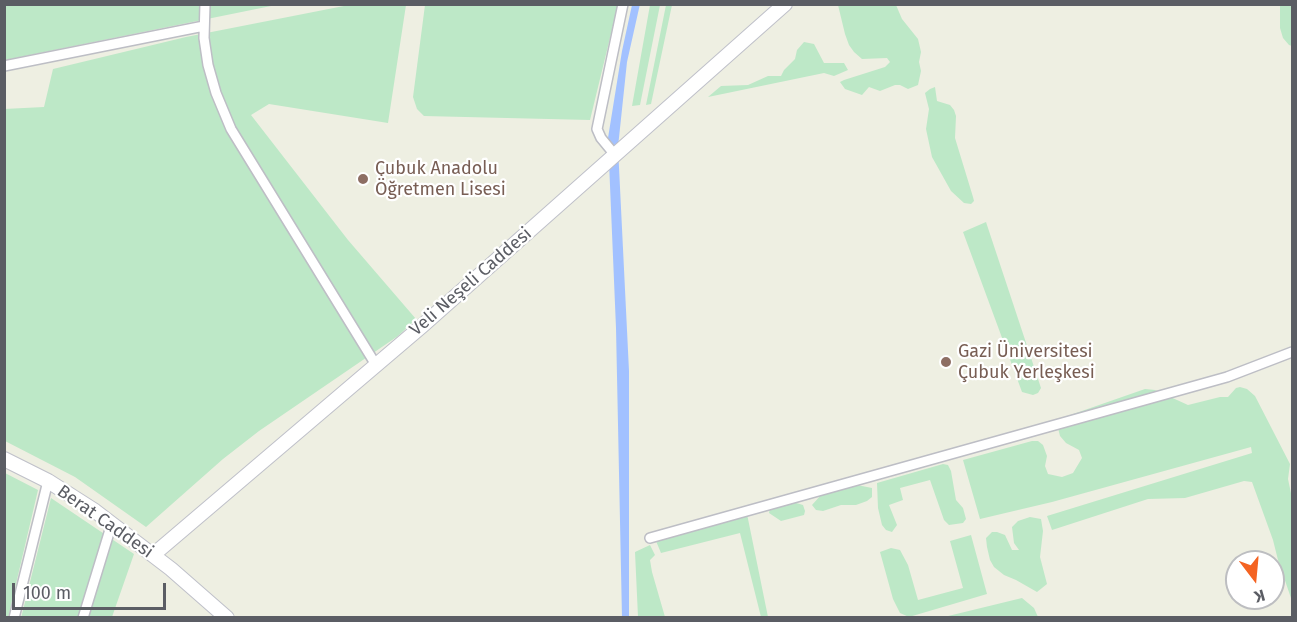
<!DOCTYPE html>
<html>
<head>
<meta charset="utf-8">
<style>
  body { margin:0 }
  #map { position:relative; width:1297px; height:622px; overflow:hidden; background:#eeefe2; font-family:"Fira Sans",sans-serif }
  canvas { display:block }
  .frame { position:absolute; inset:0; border:6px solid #5b5d64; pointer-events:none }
  .north { position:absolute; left:1225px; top:550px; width:60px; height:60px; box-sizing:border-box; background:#fff; border:2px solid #bdbec1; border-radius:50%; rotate:164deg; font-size:16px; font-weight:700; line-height:24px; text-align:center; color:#5b5d64 }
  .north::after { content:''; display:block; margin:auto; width:21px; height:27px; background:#f46322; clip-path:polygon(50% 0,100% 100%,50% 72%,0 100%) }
  .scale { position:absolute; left:12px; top:583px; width:154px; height:27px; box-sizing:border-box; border:3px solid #5b5d64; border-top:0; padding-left:8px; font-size:18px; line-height:21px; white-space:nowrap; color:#5b5d64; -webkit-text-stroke:4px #fff; paint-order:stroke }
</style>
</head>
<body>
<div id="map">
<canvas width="1297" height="622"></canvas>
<div class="frame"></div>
<div class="north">K</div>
<div class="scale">100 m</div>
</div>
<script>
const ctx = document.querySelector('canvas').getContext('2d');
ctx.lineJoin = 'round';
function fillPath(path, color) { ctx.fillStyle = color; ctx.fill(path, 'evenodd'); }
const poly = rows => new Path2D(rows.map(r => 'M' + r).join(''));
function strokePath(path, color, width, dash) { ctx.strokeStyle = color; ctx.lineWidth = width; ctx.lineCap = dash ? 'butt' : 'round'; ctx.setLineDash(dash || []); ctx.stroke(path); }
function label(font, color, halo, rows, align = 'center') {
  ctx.font = font + ' "Fira Sans",sans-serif'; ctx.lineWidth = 4.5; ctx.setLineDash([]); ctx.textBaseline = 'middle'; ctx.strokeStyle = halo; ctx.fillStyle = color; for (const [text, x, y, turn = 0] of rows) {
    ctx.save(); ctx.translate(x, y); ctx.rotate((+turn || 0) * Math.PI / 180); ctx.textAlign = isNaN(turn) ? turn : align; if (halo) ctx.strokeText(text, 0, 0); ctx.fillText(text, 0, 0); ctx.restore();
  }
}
fillPath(poly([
  [5,5,276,5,5,60],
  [349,5,406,5,388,123,269,104,251,115,348,240,416,319,398,336,259,431,223,459,146,527,75,477,5,441,4,109,44,107,53,69,186,37],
  [425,5,618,5,590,120,424,116,417,109,413,97],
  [650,5,660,5,640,105,632,106],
  [666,5,672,5,651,104,646,105],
  [838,5,896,5,902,19,918,39,921,52,919,62,921,71,918,85,908,89,900,85,895,85,880,91,869,87,862,95,845,89,840,82,844,80,885,67,890,62,887,58,862,59,854,52,849,45,845,34],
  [1280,5,1292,5,1292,46,1289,45,1283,38,1280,28],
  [804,42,814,44,824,63,844,63,848,70,834,76,824,73,708,97,721,86,748,85,768,76,781,76,784,70,795,59,797,50],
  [935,87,937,101,950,105,954,110,956,116,955,138,973,197,974,201,971,204,964,203,951,191,932,157,926,129,929,109,925,93,930,89],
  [986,222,1041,388,1038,393,1033,395,1022,392,963,232],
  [1240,387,1247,389,1255,396,1290,464,1288,479,1292,498,1292,601,1278,560,1273,540,1252,482,1244,481,1185,498,1148,499,1052,530,1047,516,1252,453,1251,447,1052,502,980,519,963,460,1032,441,1038,441,1043,445,1047,456,1045,466,1048,474,1062,477,1073,473,1082,458,1079,450,1066,443,1060,436,1056,420,1145,389,1155,390,1188,405,1220,397,1228,397,1236,388],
  [943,464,948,465,951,471,956,500,963,508,966,519,963,523,949,525,944,520,930,480,900,488,903,500,889,505,897,525,892,532,886,530,882,525,878,508,877,483],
  [5,473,38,490,8,618,4,617],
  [857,485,872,488,872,497,867,501,856,505,841,505,823,511,816,510,812,505,821,495],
  [51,498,134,554,112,617,21,618],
  [793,502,803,505,805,511,804,515,781,521,769,513,770,508],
  [747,514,768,617,761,617,740,533,661,553,656,541],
  [1030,517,1041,519,1043,531,1040,557,1047,584,1037,592,1016,580,1004,575,994,567,990,560,987,547,986,538,992,532,997,532,1005,535,1012,550,1019,550,1014,543,1012,527,1018,521],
  [971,535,987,594,909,617,900,613,893,599,880,552,891,548,900,550,908,565,918,600,963,588,950,541],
  [650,545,655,555,650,560,652,572,665,617,638,617,635,552],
  [1022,598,1034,608,1038,617,944,617]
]), '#bde8c7');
fillPath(poly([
  [640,4,627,62,618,147,629,371,629,617,622,618,616,328,608,138,622,51,632,5]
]), '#a2c1ff');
const street = poly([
  [205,4,204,38,208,65,216,93,231,129,376,365],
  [4,66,204,26],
  [615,155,601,138,597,129,623,4],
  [650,538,1227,377,1292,352],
  [14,618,48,481],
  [83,618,112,523]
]);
const secondary = poly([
  [4,459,48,481,95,511,171,569,227,618],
  [153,555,422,326,785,4]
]);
strokePath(street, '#bdbec5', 12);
strokePath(secondary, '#bfc0c9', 16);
strokePath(street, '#fff', 9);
strokePath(secondary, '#fff', 14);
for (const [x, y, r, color] of [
  [363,179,6,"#8d6e63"],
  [946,362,6,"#8d6e63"]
]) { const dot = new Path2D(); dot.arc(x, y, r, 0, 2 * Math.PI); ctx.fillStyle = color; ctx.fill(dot); strokePath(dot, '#fff', 2); }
label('18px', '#785e54', '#fff', [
  ["Çubuk Anadolu",375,169],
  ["Öğretmen Lisesi",375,190],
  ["Gazi Üniversitesi",958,352],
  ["Çubuk Yerleşkesi",958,373]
], 'left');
label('18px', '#5b5d64', '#fff', [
  ["Veli Neşeli Caddesi",471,282,-41],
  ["Berat Caddesi",105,522,35]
]);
</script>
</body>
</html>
